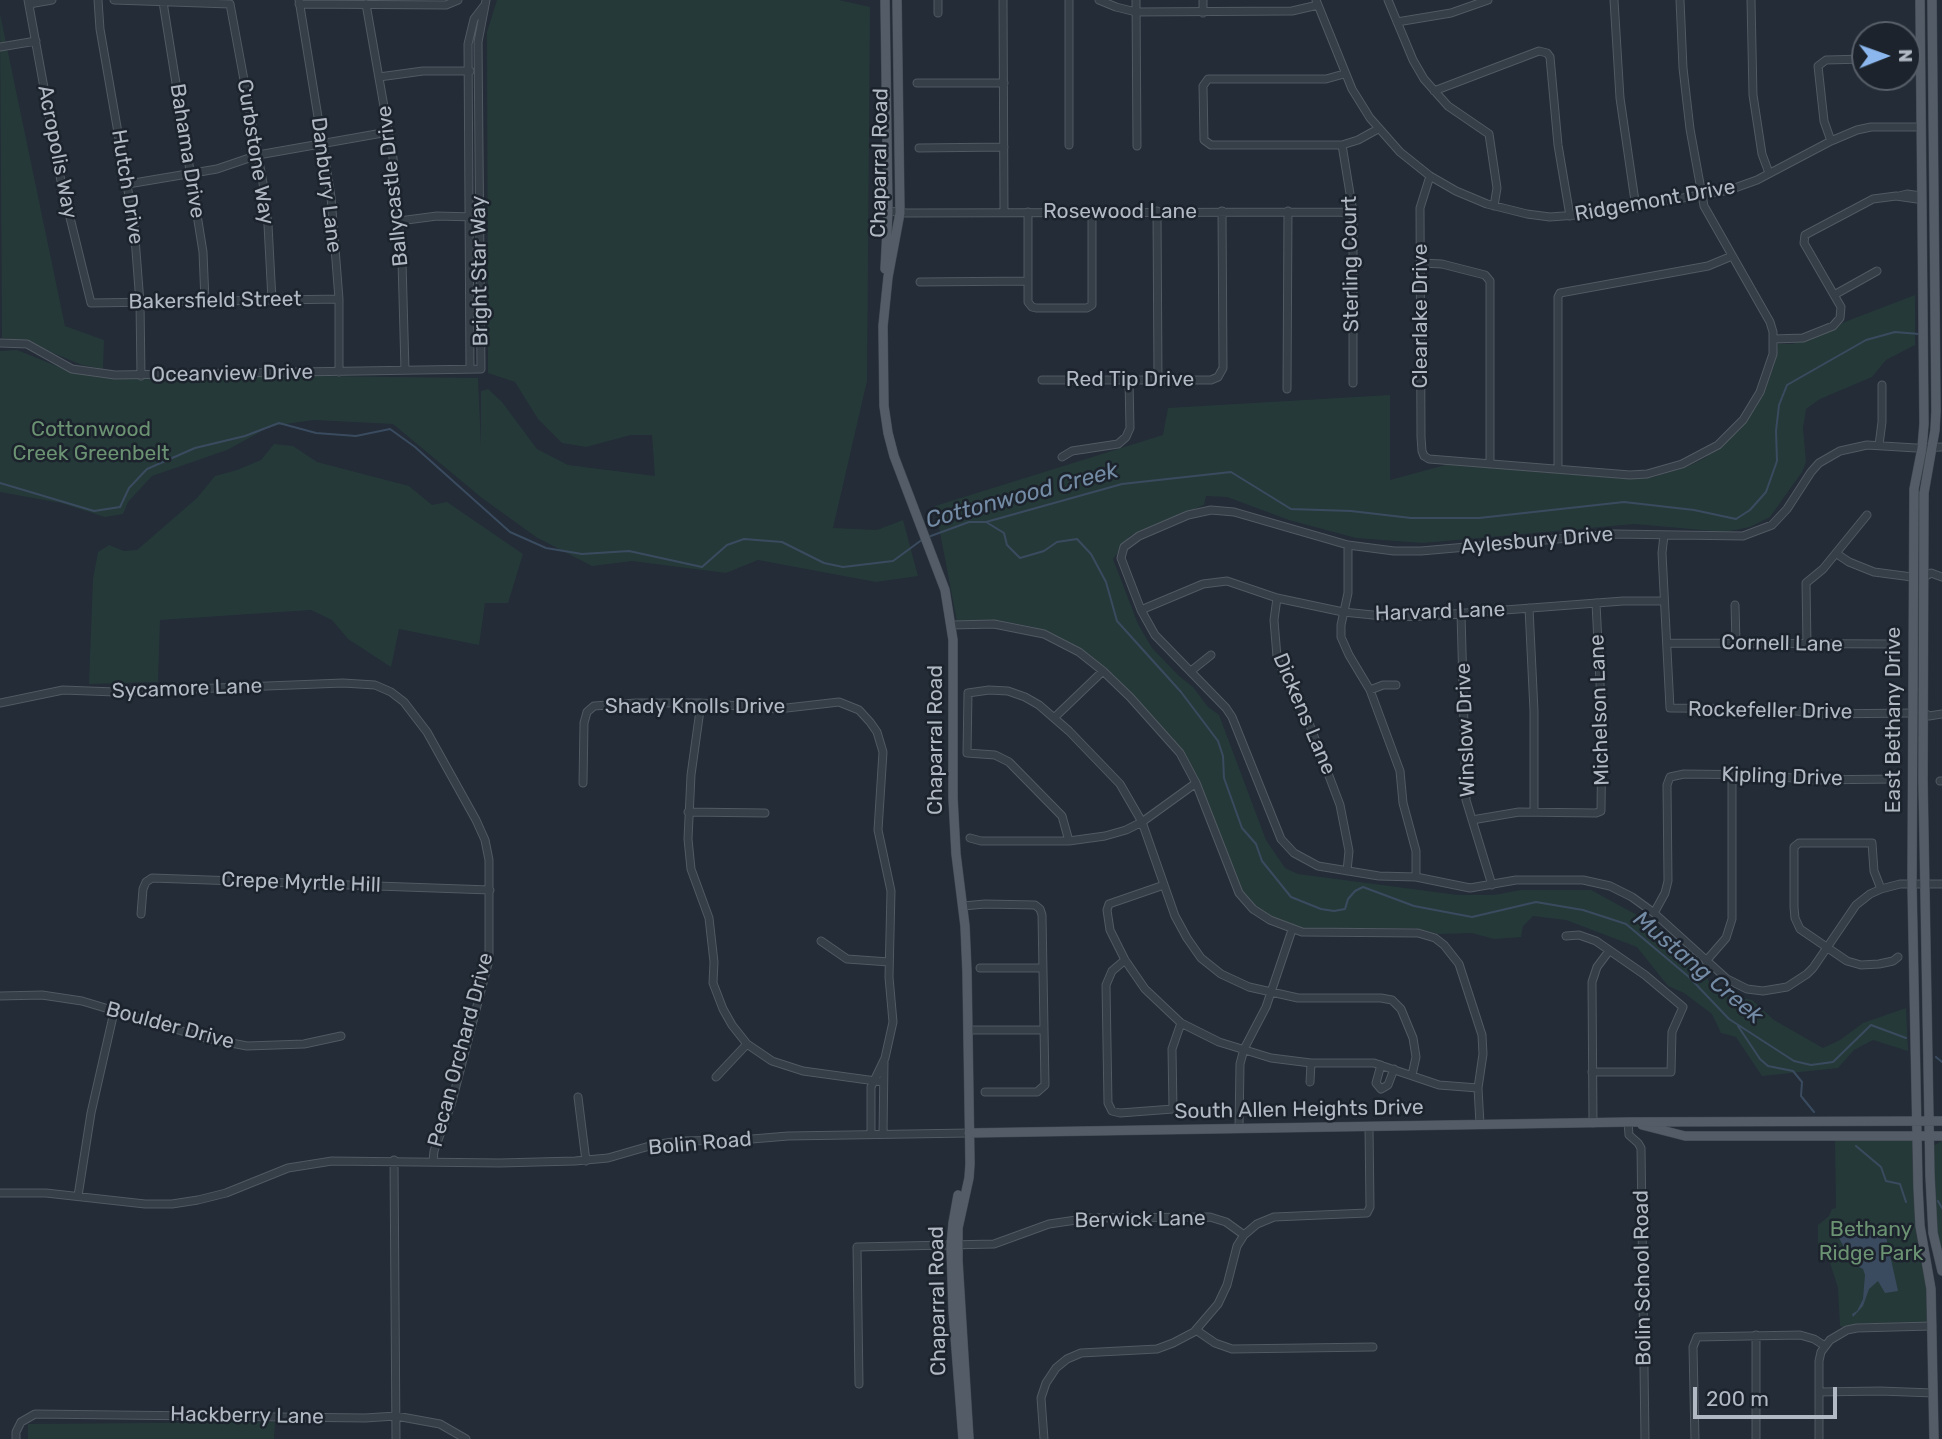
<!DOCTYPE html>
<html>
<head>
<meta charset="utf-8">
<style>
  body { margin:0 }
  #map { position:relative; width:1942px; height:1439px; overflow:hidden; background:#232c37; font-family:Rubik,sans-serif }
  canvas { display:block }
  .north { position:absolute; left:1851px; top:21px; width:70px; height:70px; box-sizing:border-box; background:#1c232c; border:2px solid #585f69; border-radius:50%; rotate:89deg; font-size:19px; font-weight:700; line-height:28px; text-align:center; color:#b1b9c4 }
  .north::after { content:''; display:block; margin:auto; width:24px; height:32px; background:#8cb7ee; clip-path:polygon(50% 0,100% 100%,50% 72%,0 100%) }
  .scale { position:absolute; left:1693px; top:1387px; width:144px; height:32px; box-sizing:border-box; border:4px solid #b1b9c4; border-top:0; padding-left:9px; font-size:21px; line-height:24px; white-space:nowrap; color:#b1b9c4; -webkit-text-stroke:5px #1c232c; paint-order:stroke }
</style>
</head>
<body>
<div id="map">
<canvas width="1942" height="1439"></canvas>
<div class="north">N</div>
<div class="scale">200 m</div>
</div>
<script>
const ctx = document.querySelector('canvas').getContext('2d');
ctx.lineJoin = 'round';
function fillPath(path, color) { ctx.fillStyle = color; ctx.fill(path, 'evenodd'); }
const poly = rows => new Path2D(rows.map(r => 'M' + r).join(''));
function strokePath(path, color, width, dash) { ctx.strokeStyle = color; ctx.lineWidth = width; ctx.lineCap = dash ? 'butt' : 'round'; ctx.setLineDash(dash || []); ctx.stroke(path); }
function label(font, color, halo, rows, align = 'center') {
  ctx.font = font + ' Rubik,sans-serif'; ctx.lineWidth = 5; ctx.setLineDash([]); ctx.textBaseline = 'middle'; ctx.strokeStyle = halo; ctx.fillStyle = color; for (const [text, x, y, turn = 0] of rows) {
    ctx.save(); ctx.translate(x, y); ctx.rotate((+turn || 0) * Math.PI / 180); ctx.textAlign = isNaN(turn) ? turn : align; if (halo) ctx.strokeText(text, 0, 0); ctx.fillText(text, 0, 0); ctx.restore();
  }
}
fillPath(poly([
  [497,0,839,0,870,7,867,381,833,528,877,530,903,520,918,576,876,582,758,560,726,573,632,561,592,566,536,537,482,498,393,424,314,420,271,426,227,450,152,476,128,502,123,514,105,517,61,503,0,492,0,351,17,350,74,373,478,378,481,446,481,391,488,389,502,402,537,449,568,465,655,476,652,435,631,435,586,447,562,443,538,419,515,382,488,373,487,32],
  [0,14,65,326,104,340,103,369,82,365,24,341,2,338],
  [1915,295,1915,345,1886,360,1872,377,1820,399,1806,409,1803,428,1806,462,1802,472,1770,517,1750,527,1725,532,1634,524,1423,543,1356,538,1289,520,1227,497,1206,496,1204,505,1130,536,1113,559,1138,624,1152,648,1179,676,1193,687,1208,707,1219,715,1266,840,1285,868,1298,874,1458,895,1494,895,1521,890,1591,890,1657,926,1679,951,1696,963,1705,972,1710,984,1732,996,1752,1000,1774,1020,1823,1048,1840,1040,1863,1023,1906,1008,1908,1051,1873,1040,1854,1050,1838,1068,1762,1076,1736,1037,1721,1033,1712,1014,1684,993,1668,986,1637,947,1566,920,1533,916,1523,926,1521,937,1494,939,1472,933,1438,934,1415,928,1306,929,1272,919,1256,907,1242,891,1197,776,1162,728,1119,683,1091,656,1061,638,1033,627,998,620,957,622,935,506,1163,435,1168,408,1390,395,1390,480,1449,464,1627,479,1654,477,1686,467,1705,458,1741,429,1764,392,1774,366,1778,344,1792,344,1836,329,1842,323],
  [274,444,293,446,317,462,409,486,432,505,447,502,523,554,508,603,485,603,479,645,399,629,391,667,348,639,332,620,311,610,160,620,158,682,89,684,93,579,98,552,109,545,124,551,137,550,197,498,215,476,237,470,261,460],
  [1835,1139,1912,1141,1915,1222,1918,1246,1926,1280,1929,1318,1927,1322,1857,1324,1843,1328,1840,1326,1838,1288,1826,1250,1818,1250,1818,1225,1829,1216,1832,1209,1836,1208],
  [1942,1141,1942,1257,1936,1227,1933,1146],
  [275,1422,274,1439,28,1439,28,1424]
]), '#263939');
fillPath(poly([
  [1841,1224,1870,1225,1886,1237,1898,1291,1885,1293,1878,1281,1869,1289,1863,1306,1853,1317,1852,1314,1857,1311,1863,1299,1865,1275,1863,1269,1853,1264,1839,1238,1838,1231]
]), '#3a4b5f');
strokePath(poly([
  [0,483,94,511,120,507,129,488,147,469,195,448,245,436,279,423,316,433,356,436,390,429,415,447,510,532,546,548,582,554,629,551,702,567,727,545,744,539,782,542,824,563,843,567,893,561,923,539],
  [986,522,1004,533,1007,545,1020,558,1044,551,1057,542,1077,539,1091,554,1106,582,1117,621,1181,692,1218,741,1223,756,1224,778,1242,828,1256,844,1262,861,1291,897,1321,909,1334,911,1345,909,1348,899,1355,891,1363,887,1414,906,1472,917,1536,902,1583,910,1626,924,1689,977,1729,1019,1794,1061,1811,1065,1833,1062,1871,1025,1906,1038],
  [928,537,969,522,986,522,1122,484,1231,472,1291,509,1351,511,1411,518,1479,518,1624,502,1694,510,1736,519,1750,510,1766,492,1777,461,1776,431,1779,405,1787,385,1866,340,1895,332,1919,334],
  [1738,1026,1760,1059,1768,1066,1793,1071,1802,1082,1801,1096,1814,1112],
  [1936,1057,1942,1062],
  [1856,1146,1881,1167,1886,1181,1900,1184,1906,1202],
  [1938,1201,1942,1208]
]), '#3a4b5f', 2);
const minor = poly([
  [28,0,61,181,91,303,339,299],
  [98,0,100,29,134,225,140,303,141,376],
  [114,0,230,4,263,183,268,225,272,300],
  [299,0,331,197,339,299,339,372],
  [938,0,938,13],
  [1003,0,1004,212],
  [1069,0,1069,145],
  [1099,0,1116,7,1136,12,1292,11,1318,5],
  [1136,0,1137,146],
  [1203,0,1203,13],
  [1316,0,1352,89,1370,118,1400,152,1430,176,1456,191,1487,204,1527,214,1550,217,1590,214,1729,190,1757,180,1831,141,1857,130,1871,127,1921,127],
  [1388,0,1413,60,1424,79,1448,106,1489,134,1497,188,1494,206],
  [1614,0,1620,98,1636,208],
  [1751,0,1753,95,1762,154,1769,173],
  [163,2,203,252,205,301],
  [29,4,52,0],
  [299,4,446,5,458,0],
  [366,4,393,158,402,261,405,370],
  [1397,22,1451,13,1488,0],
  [0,47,36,41],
  [1907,59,1920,59],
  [1344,74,1326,79,1208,79,1203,86,1204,140,1211,145,1342,145,1358,140,1378,129],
  [379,77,423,71,470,71],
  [917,83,1004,83],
  [1434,91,1539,51,1547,53,1550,57,1558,145,1570,216],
  [1831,141,1824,121,1818,66,1826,60,1865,59],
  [1342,145,1353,212,1353,383],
  [919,148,1004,147],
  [1430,176,1420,208,1421,437,1422,451,1424,456,1429,459,1630,475,1647,474,1682,464,1718,445,1743,420,1760,392,1773,354,1773,332,1770,322,1704,206,1690,129,1683,68,1680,0],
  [128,184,217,169,258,155,388,132],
  [888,211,906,213,1353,212],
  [1157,211,1158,380],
  [1028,212,1028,302,1032,307,1036,308,1087,308,1092,305,1092,212],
  [399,221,437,216,475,217],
  [1421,263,1442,264,1485,275,1490,281,1490,464],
  [920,282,1028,281],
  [1834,295,1877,271],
  [1774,339,1803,338,1833,326,1840,318,1841,307,1804,243,1805,235,1873,199,1896,196,1917,199,1921,196,1907,194,1899,196],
  [0,343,27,344,72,369,115,375,481,369,478,42,486,0],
  [470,369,468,44,474,19,484,6],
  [1042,380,1211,380,1218,377,1223,368,1222,211],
  [1287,389,1288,211],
  [1879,445,1882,422,1882,385],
  [1942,447,1916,448,1867,445,1840,451,1819,463,1811,472,1787,509,1772,525,1743,536,1614,534,1421,551,1394,551,1348,545,1234,512,1211,510,1188,515,1139,536,1124,547,1121,558,1141,610,1155,635,1226,708,1232,717,1281,839,1294,853,1318,866,1379,876,1416,877,1470,888,1516,880,1583,880,1610,886,1632,897,1654,913,1727,979,1747,989,1763,991,1787,987,1807,974,1813,968,1856,905,1870,894,1881,889,1900,884,1942,884],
  [1062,457,1072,451,1118,444,1126,437,1130,428,1129,380],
  [1558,469,1558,297,1560,293,1708,266,1732,256],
  [1664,535,1662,553,1670,708,1778,709,1822,714,1911,713],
  [1348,545,1348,593,1341,625,1341,637,1349,655,1370,690,1400,771,1403,803,1416,851,1416,877],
  [1837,554,1849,562,1874,572,1912,577],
  [1924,577,1931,573,1942,577],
  [1277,598,1274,620,1277,657,1289,687,1303,707,1340,805,1349,851,1347,871],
  [1735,605,1736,643],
  [1529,608,1534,711,1534,811],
  [1141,610,1203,584,1227,581,1277,598,1343,612,1393,617,1426,616,1623,601,1664,601],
  [1461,613,1466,800,1492,885],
  [952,625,994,624,1044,634,1079,652,1103,671,1130,697,1180,753,1196,783,1239,893,1253,909,1270,920,1302,932,1418,933,1435,938,1444,945,1459,964,1482,1035,1483,1054,1478,1088,1480,1124],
  [1667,643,1896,644],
  [1807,645,1806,583,1823,569,1867,515],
  [1191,671,1211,655],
  [1370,690,1383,685,1396,685],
  [0,703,63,690,115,692,343,683,375,685,391,692,404,702,427,732,476,820,485,840,489,860,489,960,451,1105,434,1151,433,1161],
  [701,703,691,775,688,839,691,869,709,918,714,962,713,983,723,1009,732,1025,747,1044,772,1061,803,1071,883,1082],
  [1923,712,1929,716,1942,714],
  [1055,717,1103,671],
  [1940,781,1942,781],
  [583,783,584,723,587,712,594,706,636,703,701,703,778,709,839,702,859,710,870,722,877,732,883,752,878,830,891,891,889,977,893,1022,885,1058,871,1087,871,1134],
  [688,812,765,813],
  [1472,820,1519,812,1596,813,1601,811,1602,723,1596,603],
  [970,838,981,841,1069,841,1105,836,1126,830,1142,822,1196,783],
  [1069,841,1062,816,1009,762,995,755,967,753,968,693,989,690,1008,691,1025,697,1039,705,1069,731,1120,784,1142,822,1175,916,1187,938,1201,958,1221,974,1249,987,1298,998,1381,998,1392,1000,1401,1009,1413,1038,1416,1057,1412,1075],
  [1164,885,1109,904,1107,910,1110,930,1125,960,1145,989,1181,1023,1219,1042,1271,1058,1311,1063,1374,1063,1439,1085,1478,1088],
  [1881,889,1874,871,1872,843,1799,843,1794,847,1794,907,1795,918,1800,929,1847,961,1861,965,1879,964,1893,961,1898,957],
  [963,906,985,904,1035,905,1040,909,1042,915,1045,1085,1037,1092,985,1092],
  [1654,913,1665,893,1668,881,1667,785,1670,777,1684,774,1765,775,1810,780,1895,779],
  [141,914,143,889,146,882,152,878,490,890],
  [1566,936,1579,935,1596,941,1645,975,1683,1007,1672,1032,1671,1072,1592,1072],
  [821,941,847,959,889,962],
  [1125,960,1112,971,1106,985,1108,1103,1112,1111,1120,1113,1173,1109,1172,1049,1181,1023],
  [1706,961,1726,938,1732,919,1732,775],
  [980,968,1043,968],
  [0,996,42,995,82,1001,205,1038,247,1046,304,1044,341,1036],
  [968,1030,1044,1030],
  [1381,1065,1376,1083,1381,1089,1388,1085,1394,1069],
  [716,1077,747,1044],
  [1310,1082,1311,1063],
  [578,1097,586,1161],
  [1628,1122,1629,1135,1638,1143,1641,1148,1645,1439],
  [1593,1123,1592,982,1597,967,1609,951],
  [1239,1128,1240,1064,1244,1049,1266,1007,1292,930],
  [883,1134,884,1062],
  [394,1160,396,1439],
  [0,1193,46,1193,145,1204,172,1204,198,1200,226,1193,288,1168,332,1161,500,1163,575,1161,608,1158,653,1145,680,1141,740,1140,788,1136,969,1133],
  [78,1196,91,1113,114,1012],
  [1196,1330,1215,1343,1232,1349,1373,1347],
  [1756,1335,1756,1439],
  [859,1384,857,1247,994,1244,1049,1224,1090,1218,1210,1217,1226,1222,1244,1235],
  [1819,1392,1880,1391,1933,1393],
  [16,1439,16,1432,21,1422,35,1414,365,1418,396,1416,440,1424,466,1439],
  [1044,1439,1041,1398,1046,1383,1056,1368,1067,1359,1081,1353,1157,1349,1173,1343,1194,1332,1218,1304,1227,1285,1237,1246,1244,1235,1257,1224,1274,1217,1367,1213,1370,1207,1369,1127],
  [1695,1439,1693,1347,1697,1337,1800,1335,1814,1339,1825,1346],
  [1819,1439,1819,1361,1821,1352,1830,1340,1847,1330,1857,1328,1932,1326]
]);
const major = poly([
  [885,0,888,211,885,269],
  [897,0,900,213,888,277,883,326,884,406,888,433,894,456,945,590,953,640,953,798,956,854,965,926,967,972,970,1164,969,1178,958,1228,958,1261,969,1439],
  [1920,0,1924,424,1922,448,1914,489,1912,884,1918,1187,1920,1226,1931,1289,1934,1439],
  [1932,0,1936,411,1935,430,1924,493,1923,780,1930,1176,1933,1233,1942,1271],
  [1642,1125,1685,1136,1942,1136],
  [969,1133,1630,1122,1942,1121],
  [958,1195,953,1223,951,1246,953,1310,963,1439]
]);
strokePath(minor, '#515962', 9);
strokePath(major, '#404751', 10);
strokePath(minor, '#363e47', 7);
strokePath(major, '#545d67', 9);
label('21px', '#b1b9c4', '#1c232c', [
  ["Bahama Drive",187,151,81],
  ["Acropolis Way",57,152,79],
  ["Curbstone Way",255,152,81],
  ["Chaparral Road",880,163,-89],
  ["Danbury Lane",326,185,83],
  ["Ballycastle Drive",393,186,-96],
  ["Hutch Drive",127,187,81],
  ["Ridgemont Drive",1655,201,-10],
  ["Rosewood Lane",1120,212],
  ["Sterling Court",1351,264,-91],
  ["Bright Star Way",480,271,-91],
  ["Bakersfield Street",215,301,-1],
  ["Clearlake Drive",1421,316,-90],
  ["Oceanview Drive",232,374,-1],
  ["Red Tip Drive",1130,380],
  ["Aylesbury Drive",1537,541,-5],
  ["Harvard Lane",1440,612,-2],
  ["Cornell Lane",1782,644,1],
  ["Sycamore Lane",187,689,-2],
  ["Shady Knolls Drive",695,707],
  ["Michelson Lane",1600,710,-92],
  ["Rockefeller Drive",1770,711,1],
  ["Dickens Lane",1304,714,67],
  ["East Bethany Drive",1894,720,-90],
  ["Winslow Drive",1466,730,-92],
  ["Chaparral Road",936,740,-90],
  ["Kipling Drive",1782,777,2],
  ["Crepe Myrtle Hill",301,883,2],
  ["Boulder Drive",170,1026,15],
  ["Pecan Orchard Drive",461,1050,-75],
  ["South Allen Heights Drive",1299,1110,-1],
  ["Bolin Road",700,1144,-5],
  ["Berwick Lane",1140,1220,-1],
  ["Bolin School Road",1643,1278,-91],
  ["Chaparral Road",938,1301,-91],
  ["Hackberry Lane",247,1416,1]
]);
label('21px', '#6b9272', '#1c232c', [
  ["Cottonwood",91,430],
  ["Creek Greenbelt",91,454],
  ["Bethany",1871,1230],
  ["Ridge Park",1871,1254]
]);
label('italic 23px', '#748ba5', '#1c232c', [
  ["Cottonwood Creek",1022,496,-15],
  ["Mustang Creek",1698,968,40]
]);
</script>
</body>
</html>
